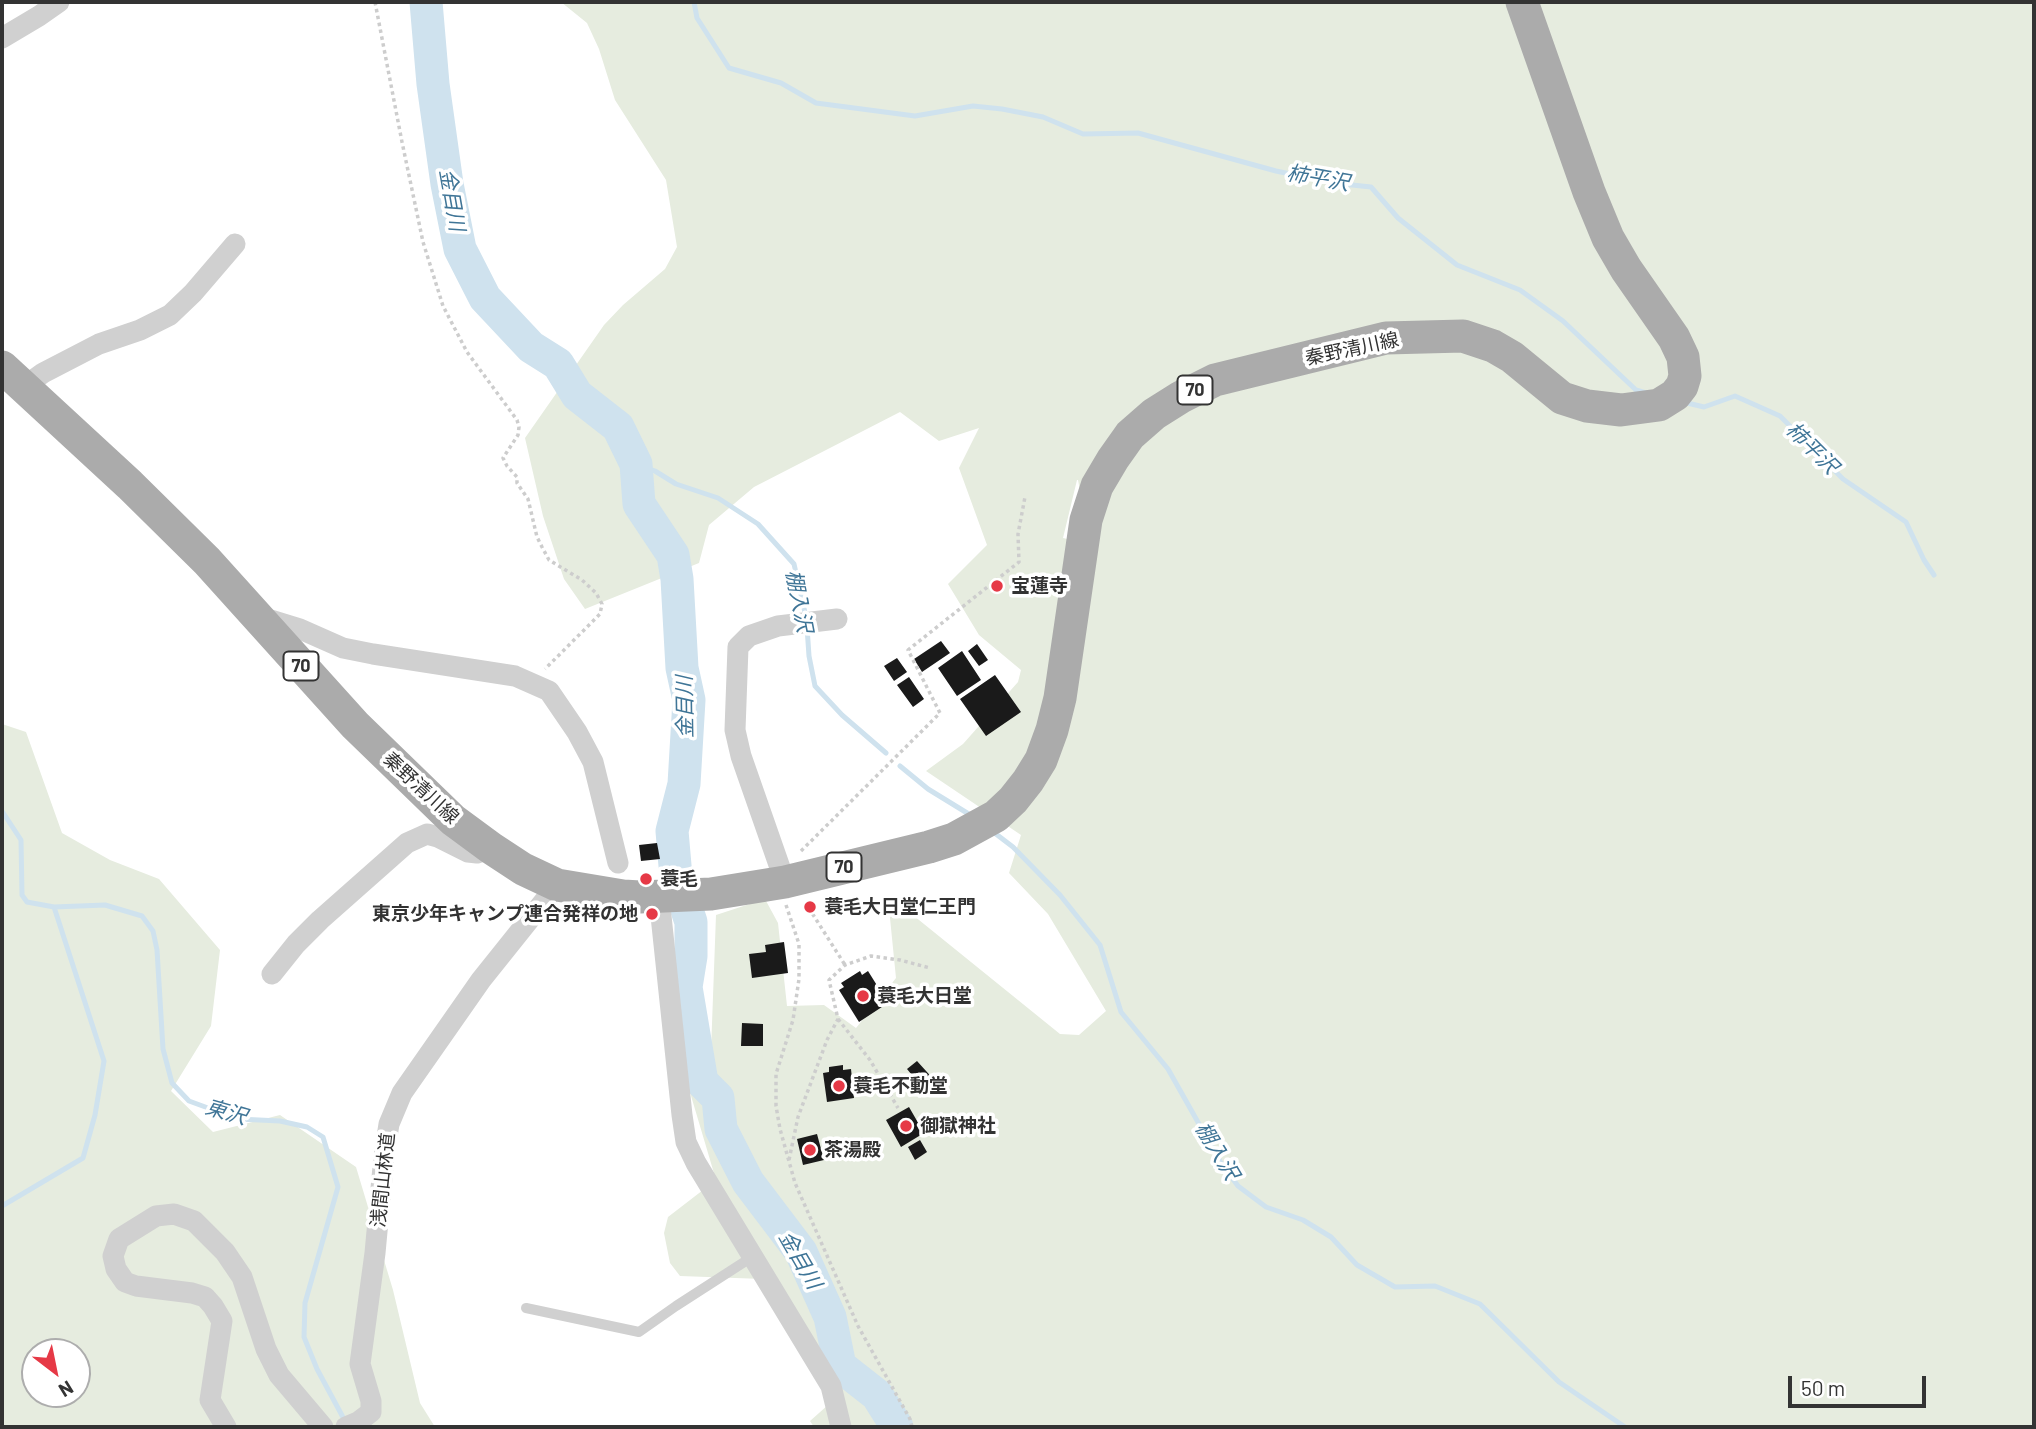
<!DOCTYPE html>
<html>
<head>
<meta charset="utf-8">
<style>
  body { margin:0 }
  #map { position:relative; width:2036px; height:1429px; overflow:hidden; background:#fff; font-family:Barlow,sans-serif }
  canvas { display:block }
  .frame { position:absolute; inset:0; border:4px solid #333; pointer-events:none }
  .north { position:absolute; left:21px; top:1338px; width:70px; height:70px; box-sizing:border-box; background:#fff; border:2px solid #adadad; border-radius:50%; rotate:148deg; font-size:19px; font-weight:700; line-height:28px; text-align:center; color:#333 }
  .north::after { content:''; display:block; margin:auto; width:24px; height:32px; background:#e63946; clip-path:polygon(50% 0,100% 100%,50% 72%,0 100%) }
  .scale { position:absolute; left:1788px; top:1376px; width:138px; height:32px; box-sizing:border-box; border:4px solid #333; border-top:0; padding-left:9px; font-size:21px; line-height:24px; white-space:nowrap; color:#333; -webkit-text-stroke:5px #fff; paint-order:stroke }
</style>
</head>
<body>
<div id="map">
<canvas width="2036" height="1429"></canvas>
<div class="frame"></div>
<div class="north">N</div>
<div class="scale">50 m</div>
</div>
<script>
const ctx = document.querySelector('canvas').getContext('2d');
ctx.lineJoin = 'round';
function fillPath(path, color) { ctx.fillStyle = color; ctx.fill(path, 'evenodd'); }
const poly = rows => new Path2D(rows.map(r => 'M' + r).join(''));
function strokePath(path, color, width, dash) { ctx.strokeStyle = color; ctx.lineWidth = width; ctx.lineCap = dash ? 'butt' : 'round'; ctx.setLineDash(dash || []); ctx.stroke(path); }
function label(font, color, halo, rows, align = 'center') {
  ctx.font = font + ' Barlow,"Noto Sans JP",sans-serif'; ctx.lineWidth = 7; ctx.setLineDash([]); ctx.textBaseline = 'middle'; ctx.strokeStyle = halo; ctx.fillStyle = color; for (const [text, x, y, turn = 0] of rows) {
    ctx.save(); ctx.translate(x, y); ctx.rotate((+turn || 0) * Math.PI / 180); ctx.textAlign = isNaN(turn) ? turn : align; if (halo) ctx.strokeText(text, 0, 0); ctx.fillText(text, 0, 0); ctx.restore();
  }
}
fillPath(poly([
  [561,2,2034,2,2034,1427,814,1427,810,1421,837,1397,763,1279,680,1276,670,1263,664,1233,668,1217,716,1180,689,1089,711,1051,716,915,765,899,778,923,787,1006,824,1005,856,1028,896,978,888,898,898,903,1060,1034,1079,1035,1106,1011,1048,914,1009,873,1021,835,926,771,963,744,1018,682,1021,670,979,635,948,584,987,545,959,468,979,428,939,441,900,412,754,487,709,525,699,563,585,609,564,579,543,516,525,438,604,325,623,305,665,269,677,247,666,180,615,100,599,49,587,23],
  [1077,480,1078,480,1090,544,1063,538],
  [2,724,26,732,62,833,110,860,159,879,220,950,211,1026,171,1091,213,1132,280,1115,356,1167,393,1290,420,1403,435,1427,2,1427],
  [35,1352,77,1352,77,1394,35,1394]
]), '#e6ecdf');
strokePath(poly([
  [694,2,697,18,729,68,781,83,816,103,915,116,973,106,1002,109,1043,117,1083,134,1138,133,1276,171,1333,183,1371,187,1398,218,1457,265,1520,290,1563,321,1636,390,1646,393],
  [1683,402,1704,407,1735,396,1780,416,1843,479,1906,522,1924,560,1934,575],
  [636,464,655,471,676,484,718,498,758,524,794,564,806,617],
  [807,627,809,656,815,686,842,715,886,753],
  [900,766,928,789,972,816],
  [2,811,21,840,22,895,27,902,54,907,105,905,142,916,153,931,157,950,163,1049,172,1083,189,1101,238,1119,280,1121,307,1127,323,1137,338,1187,305,1303,304,1337,317,1369,345,1421],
  [992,831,1013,847,1060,895,1100,945,1121,1012,1168,1069,1221,1163,1238,1186,1266,1207,1303,1220,1331,1237,1357,1265,1395,1287,1435,1286,1480,1304,1559,1382,1625,1427],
  [2,1206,83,1158,95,1115,104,1061,54,907]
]), '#cfe2ee', 5);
strokePath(poly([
  [426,2,433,84,447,184,460,249,485,298,531,347,558,364,577,395,618,427,636,464,639,504,673,555,677,579,682,668,689,700,684,784,672,831,676,877,691,922,691,956,686,987,702,1082,718,1098,721,1129,748,1182,801,1252,830,1317,840,1366,877,1395,897,1427]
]), '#cfe2ee', 33);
fillPath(poly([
  [941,641,950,653,922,672,914,659],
  [977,644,988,660,979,666,968,651],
  [962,651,981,680,957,696,938,668],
  [897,658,907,672,894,681,884,666],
  [995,675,1021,712,986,736,960,699],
  [909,677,924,699,913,707,897,685],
  [657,843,660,859,641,861,639,845],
  [784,942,788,973,752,978,749,954,766,952,765,945],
  [860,971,862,975,868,971,888,1003,859,1022,839,990,844,987,841,983],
  [742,1023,763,1024,763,1046,741,1046],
  [917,1061,936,1082,925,1091,907,1069],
  [843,1065,843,1070,851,1069,854,1098,827,1102,823,1073,829,1072,829,1067],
  [909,1107,924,1133,901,1147,886,1120],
  [817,1134,824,1160,803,1165,797,1139],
  [920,1140,927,1152,915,1160,908,1147]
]), '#1a1a1a');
strokePath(poly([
  [375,2,402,142,423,242,443,306,467,352,517,420,519,427,518,435,503,458,507,466,517,477,517,483,528,499,537,537,542,547,549,560,582,580,596,593,602,604,600,614,545,669],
  [801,851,940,713,908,650,1019,562,1018,534,1025,497],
  [805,902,845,965],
  [786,905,799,944,799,979,793,1020,776,1074,776,1106,780,1129,795,1183,858,1326,910,1419,912,1427],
  [838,1019,870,1060,898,1108],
  [789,1160,798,1117,827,1040,838,1019,829,980,845,965,871,956,900,960,930,968]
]), '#cdcdcd', 3.5, [3.5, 3.5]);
strokePath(poly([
  [526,1308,639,1332,676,1306,752,1257]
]), '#d0d0d0', 10);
strokePath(poly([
  [2,38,39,16,59,2],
  [25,386,43,373,99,344,140,330,170,315,193,293,235,244],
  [261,617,300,629,343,648,373,654,515,676,549,691,577,732,593,762,618,863],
  [785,882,741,756,735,730,738,647,749,636,778,626,837,619],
  [659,897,682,1115,686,1142,696,1163,831,1386,841,1427],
  [272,974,296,944,320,920,407,843,427,834,438,837,468,852,477,853,491,848],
  [226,1427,210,1400,222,1321,213,1306,205,1297,192,1293,136,1286,125,1282,116,1269,113,1256,119,1239,156,1216,174,1214,194,1221,225,1252,242,1277,266,1349,279,1375,323,1427],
  [346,1427,358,1422,371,1412,371,1401,360,1364,375,1253,384,1156,389,1124,402,1093,481,980,557,885]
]), '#d0d0d0', 21);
strokePath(poly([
  [2,367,130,485,207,561,355,725,453,820,491,848,523,869,557,885,623,896,640,897,711,894,785,882,929,847,954,839,996,816,1013,800,1028,781,1041,760,1052,730,1060,698,1086,520,1097,486,1113,459,1130,435,1154,414,1181,397,1215,380,1386,338,1463,336,1493,346,1512,357,1562,398,1587,406,1621,410,1659,405,1675,395,1682,386,1685,376,1683,357,1674,338,1626,269,1608,238,1589,192,1522,2]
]), '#ababab', 33);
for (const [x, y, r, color] of [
  [997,586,7,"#e63946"],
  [646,879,7,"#e63946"],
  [810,907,7,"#e63946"],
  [652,914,7,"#e63946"],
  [863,996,7,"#e63946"],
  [839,1086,7,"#e63946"],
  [906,1126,7,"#e63946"],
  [810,1150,7,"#e63946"]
]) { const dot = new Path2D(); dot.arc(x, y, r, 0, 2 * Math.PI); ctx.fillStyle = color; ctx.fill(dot); strokePath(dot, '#fff', 2.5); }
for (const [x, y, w] of [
  [1195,390,35],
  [301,666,35],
  [844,867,35]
]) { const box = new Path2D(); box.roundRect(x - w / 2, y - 14.5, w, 29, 5); ctx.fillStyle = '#fff'; ctx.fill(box); strokePath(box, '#333', 2); }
label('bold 18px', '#333', null, [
  ["70",1195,390],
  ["70",301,666],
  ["70",844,867]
]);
label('19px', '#333', '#fff', [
  ["秦野清川線",1352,349,-12],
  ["秦野清川線",421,788,43],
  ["浅間山林道",383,1180,-84]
]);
label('bold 19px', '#333', '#fff', [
  ["宝蓮寺",1011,586],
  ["蓑毛",660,879],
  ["蓑毛大日堂仁王門",824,907],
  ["東京少年キャンプ連合発祥の地",638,914,"right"],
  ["蓑毛大日堂",877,996],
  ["蓑毛不動堂",853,1086],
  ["御獄神社",920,1126],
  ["茶湯殿",824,1150]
], 'left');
label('italic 21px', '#3f7597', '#fff', [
  ["柿平沢",1318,178,10],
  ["金目川",452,200,80],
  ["柿平沢",1812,448,45],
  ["棚入沢",799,601,79],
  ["金目川",685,707,-91],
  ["東沢",226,1112,16],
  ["棚入沢",1217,1151,59],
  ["金目川",800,1260,60]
]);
</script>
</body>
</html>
